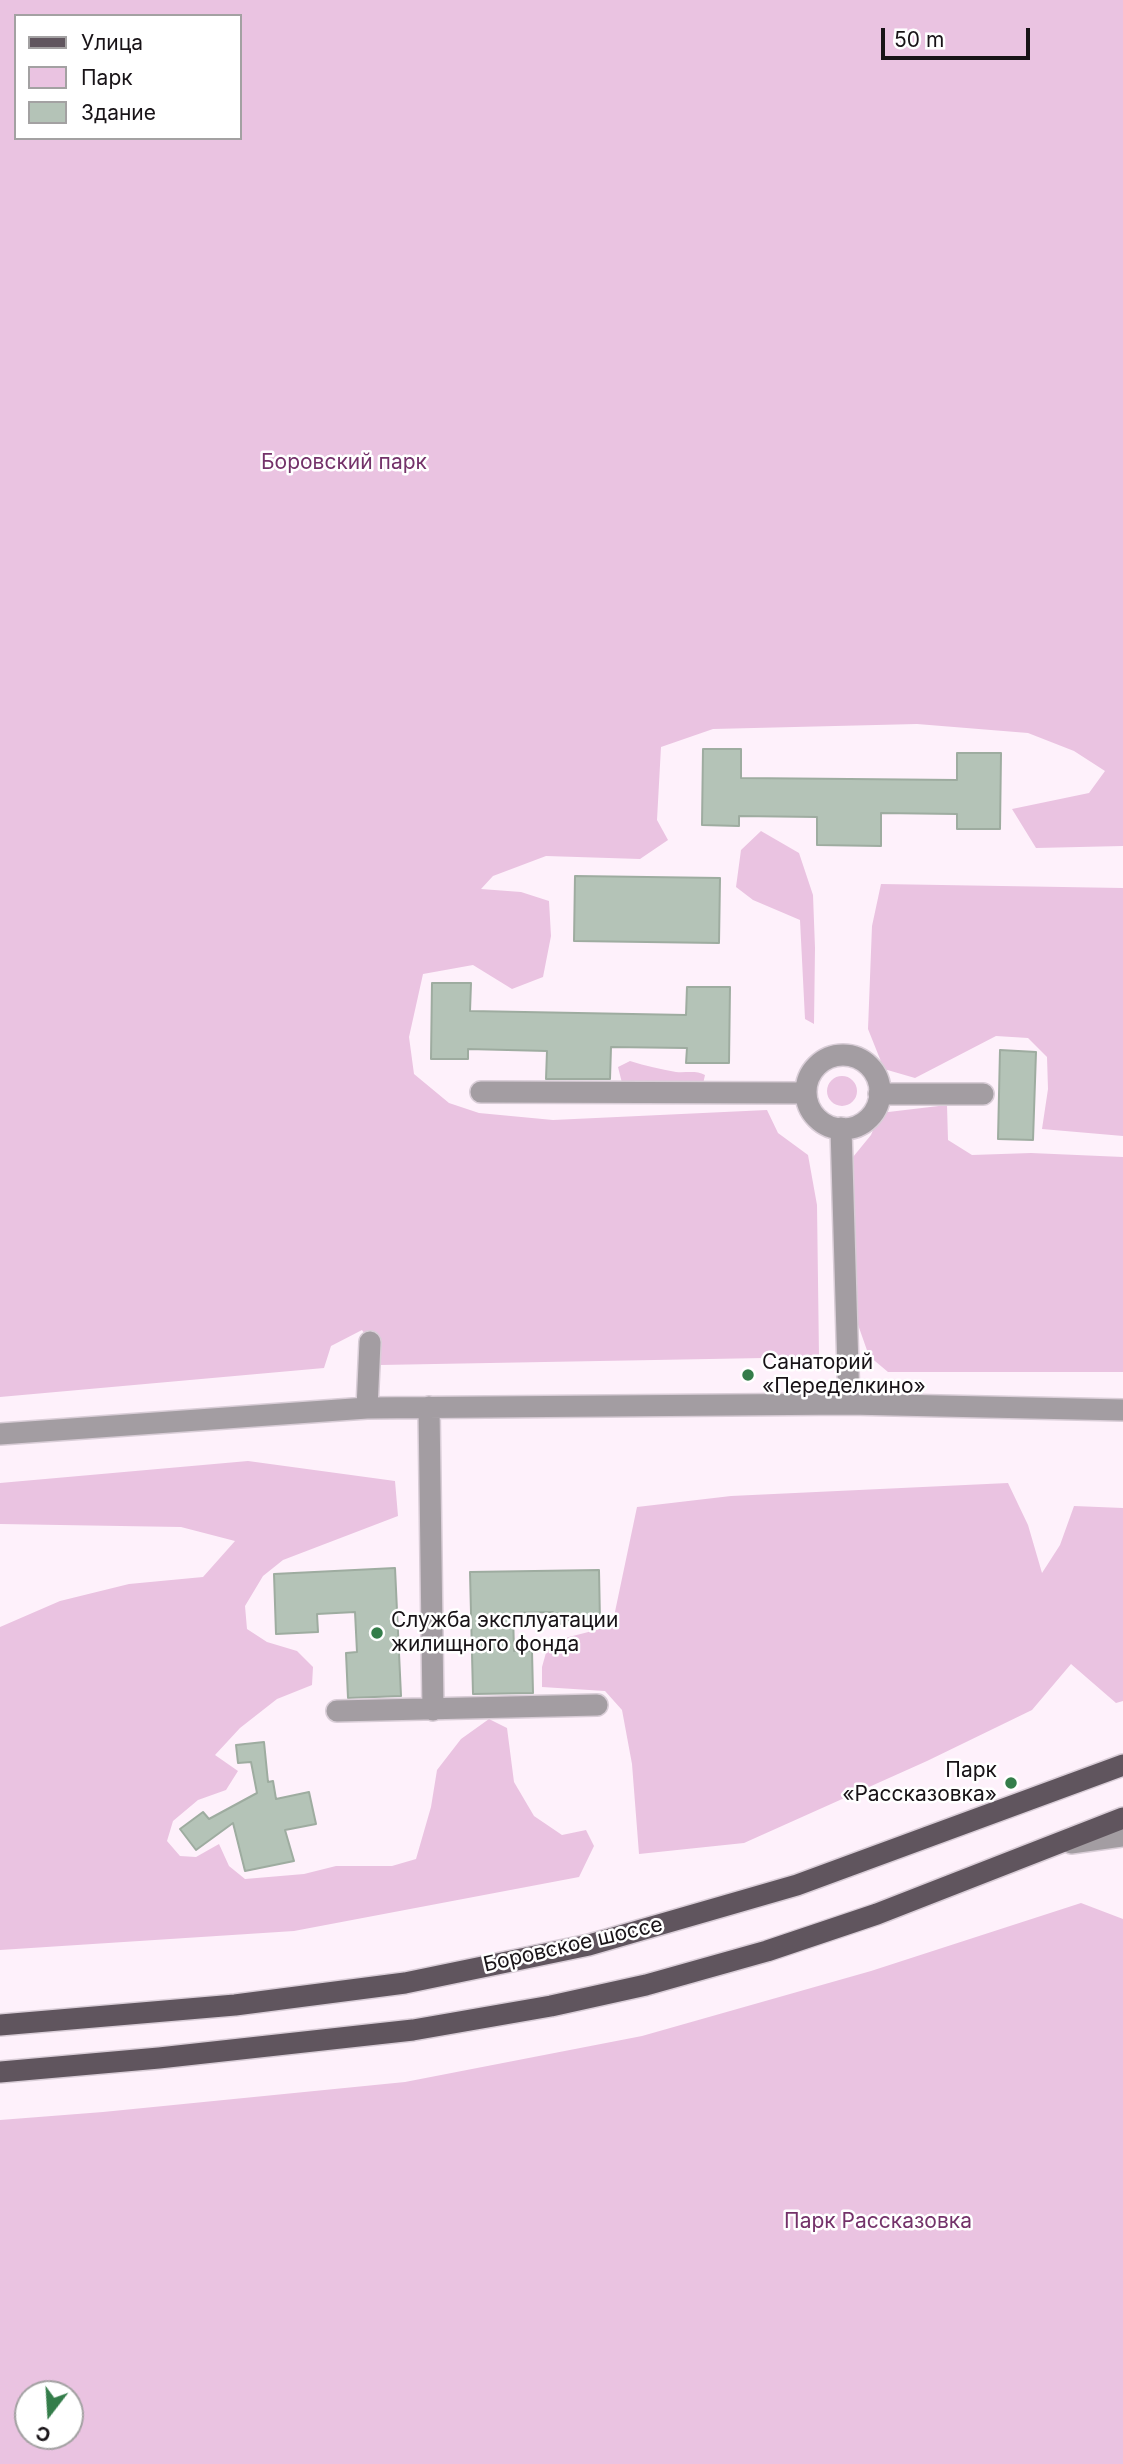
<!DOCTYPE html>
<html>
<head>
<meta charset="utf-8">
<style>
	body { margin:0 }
	#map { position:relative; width:1123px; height:2464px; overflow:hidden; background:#fef1fb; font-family:Inter,sans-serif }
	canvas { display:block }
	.legend { position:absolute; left:14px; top:14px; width:228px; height:126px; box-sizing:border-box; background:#fff; border:2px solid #a3a1a2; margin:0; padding:9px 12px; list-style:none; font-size:21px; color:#181317 }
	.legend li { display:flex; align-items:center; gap:14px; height:35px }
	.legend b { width:35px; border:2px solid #a3a1a2 }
	.north { position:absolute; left:14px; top:2380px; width:70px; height:70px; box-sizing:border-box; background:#fff; border:2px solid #a3a1a2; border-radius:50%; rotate:197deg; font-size:19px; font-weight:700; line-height:28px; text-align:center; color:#181317 }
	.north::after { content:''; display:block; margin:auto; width:24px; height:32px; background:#347d4a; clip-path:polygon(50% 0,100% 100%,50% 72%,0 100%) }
	.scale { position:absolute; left:881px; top:28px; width:149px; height:32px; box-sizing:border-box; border:4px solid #181317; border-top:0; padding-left:9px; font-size:21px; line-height:24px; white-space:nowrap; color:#181317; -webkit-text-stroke:5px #fff; paint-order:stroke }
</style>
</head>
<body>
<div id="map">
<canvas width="1123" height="2464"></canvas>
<ul class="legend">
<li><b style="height:9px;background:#60555e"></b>Улица</li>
<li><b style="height:19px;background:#eac3e1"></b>Парк</li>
<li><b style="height:19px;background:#b4c3b7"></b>Здание</li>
</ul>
<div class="north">С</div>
<div class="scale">50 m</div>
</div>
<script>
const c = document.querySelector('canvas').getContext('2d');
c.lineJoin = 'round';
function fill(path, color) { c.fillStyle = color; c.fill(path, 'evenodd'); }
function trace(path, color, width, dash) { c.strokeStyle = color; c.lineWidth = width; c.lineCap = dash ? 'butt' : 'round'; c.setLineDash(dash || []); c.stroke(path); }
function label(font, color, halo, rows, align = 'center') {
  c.font = font + ' Inter,sans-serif'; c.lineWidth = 5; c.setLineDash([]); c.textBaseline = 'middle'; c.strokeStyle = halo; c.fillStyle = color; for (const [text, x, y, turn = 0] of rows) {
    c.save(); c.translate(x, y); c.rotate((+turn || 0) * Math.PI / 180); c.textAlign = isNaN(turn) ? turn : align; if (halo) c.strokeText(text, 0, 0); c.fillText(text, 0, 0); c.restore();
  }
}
const green = new Path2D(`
	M0,0H1123V846L1036,848L1012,809L1089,793L1105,771L1074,751L1028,733L917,724L713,729L661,747L657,820L668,840L640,859L546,856L493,876L481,889L521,892L549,901L551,936L543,977L512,989L473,965L423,974L409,1037L414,1074L449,1103L479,1113L553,1120L767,1110L778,1133L808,1155L817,1205L819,1357L380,1365L377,1353L362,1330L331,1346L324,1368L0,1397ZM16,16H240V138H16Z
	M761,831L799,853L813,895L815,948L814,1024L805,1019L800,920L753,900L736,887L741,850Z
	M881,884L1123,888V1136L1042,1129L1048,1089L1047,1057L1028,1038L996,1036L915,1078L884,1069L868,1029L872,926Z
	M630,1061C646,1066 660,1069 676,1072C686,1073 696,1070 705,1075L703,1084L622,1083L618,1067Z
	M827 1091a15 15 0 1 1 30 0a15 15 0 1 1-30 0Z
	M947,1105L948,1140L972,1155L1031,1153L1123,1157V1372H888L869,1356L856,1319L853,1157L871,1135L880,1113Z
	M248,1461L395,1481L398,1516L283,1560L263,1576L245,1606L247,1629L267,1642L297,1651L313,1667L312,1685L277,1699L240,1728L215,1755L238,1771L226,1790L198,1800L173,1821L167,1841L180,1856L196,1857L219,1844L229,1866L245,1879L304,1874L336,1866H392L416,1859L431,1807L437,1770L461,1739L489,1719L507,1728L514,1782L534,1816L562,1835L586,1830L594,1846L579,1877L294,1931L0,1950V1627L60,1601L129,1584L203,1577L235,1541L181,1527L0,1524V1483Z
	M1008,1483L1028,1525L1042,1573L1060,1545L1074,1506L1123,1508V1701L1116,1703L1071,1664L1032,1710L927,1761L744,1843L639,1854L632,1764L622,1710L605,1691L542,1687V1667L549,1642L612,1626L637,1507L731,1496Z
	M1081,1903L1123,1919V2464H0V2120L103,2112L405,2082L642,2036L871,1971ZM28,2394H70V2436H28Z`);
const building = new Path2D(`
	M703,749H741V778L957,780V753H1001L1000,829H957V814L881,813V846L817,845V817L739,816V826L702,825Z
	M575,876L720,878L719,943L574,941Z
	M432,983H471L470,1011L686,1015L687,987H730L729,1063H686L687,1048L611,1047L610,1079H546L547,1051L468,1049V1059H431Z
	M1000,1050L1036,1052L1033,1140L998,1139Z
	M395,1568L401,1696L348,1698L346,1653L357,1652L355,1612L317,1614L318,1632L276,1634L274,1574Z
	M599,1570L600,1623L553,1624V1612L513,1613L514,1651H532L533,1693L473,1694L470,1572Z
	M264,1742L268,1782L273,1781L276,1799L309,1792L316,1824L285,1830L294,1861L245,1871L233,1823L196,1850L180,1829L203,1812L209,1819L257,1793L251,1762L238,1763L236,1745Z`);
const minor = new Path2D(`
	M806 1092a37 37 0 1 1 74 0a37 37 0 1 1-74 0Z
	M481,1092L806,1093
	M879,1094H983
	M841,1128L849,1404
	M429,1407L433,1710
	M367,1408L370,1342
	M0,1434L367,1408L849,1404L1123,1410
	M337,1711L597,1705
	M1071,1843L1123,1836`);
const major = new Path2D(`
	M0,2025L235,2005L405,1983L589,1945L797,1885L1123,1765
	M0,2072L159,2058L413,2030L551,2006L646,1985L767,1951L877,1914L1123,1818`);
const markers = [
	[748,1375,7,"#347d4a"],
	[377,1633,7,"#347d4a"],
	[1011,1783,7,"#347d4a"]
];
const parkNames = [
	["Боровский парк",344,463],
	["Парк Рассказовка",878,2222]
];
const poiNames = [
	["Санаторий",762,1363],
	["«Переделкино»",762,1387],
	["Служба эксплуатации",391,1621],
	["жилищного фонда",391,1645],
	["Парк",997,1771,"right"],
	["«Рассказовка»",997,1795,"right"]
];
const streetNames = [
	["Боровское шоссе",573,1945,-13]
];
fill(green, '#eac3e1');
fill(building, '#b4c3b7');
trace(building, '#9eaca0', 2);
trace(minor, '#d9cdd7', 24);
trace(major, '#d9cdd7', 24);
trace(minor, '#a39da2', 21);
trace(major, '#60555e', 21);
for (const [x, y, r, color] of markers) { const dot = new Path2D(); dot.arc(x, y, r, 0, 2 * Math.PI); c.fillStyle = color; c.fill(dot); trace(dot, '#fff', 2.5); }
label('21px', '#74326a', '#fff', parkNames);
label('21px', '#181317', '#fff', poiNames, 'left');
label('21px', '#181317', '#fff', streetNames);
</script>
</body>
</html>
